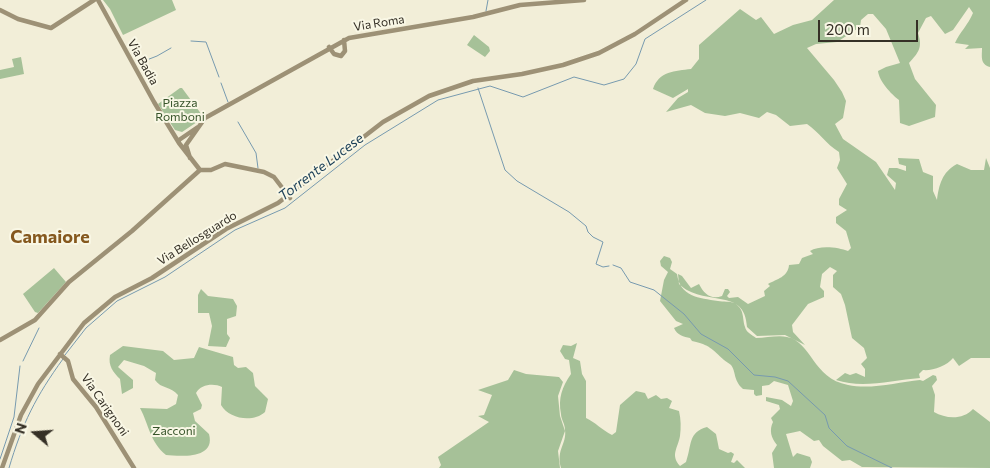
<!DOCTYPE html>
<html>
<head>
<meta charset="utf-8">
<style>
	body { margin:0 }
	#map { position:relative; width:990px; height:468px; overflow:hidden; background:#f2eed8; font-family:Commissioner,sans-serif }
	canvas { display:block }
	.north { position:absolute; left:10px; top:408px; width:50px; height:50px; -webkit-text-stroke:4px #f9f7e5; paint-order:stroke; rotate:288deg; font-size:14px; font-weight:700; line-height:20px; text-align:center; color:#353026 }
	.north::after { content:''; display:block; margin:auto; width:18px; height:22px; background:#353026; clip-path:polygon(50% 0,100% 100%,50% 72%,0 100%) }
	.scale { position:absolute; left:818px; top:20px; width:100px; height:22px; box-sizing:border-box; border:2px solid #353026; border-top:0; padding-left:6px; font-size:15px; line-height:18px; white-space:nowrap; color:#353026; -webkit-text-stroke:4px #f9f7e5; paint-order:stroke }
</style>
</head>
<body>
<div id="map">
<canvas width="990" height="468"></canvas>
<div class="north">N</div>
<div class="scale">200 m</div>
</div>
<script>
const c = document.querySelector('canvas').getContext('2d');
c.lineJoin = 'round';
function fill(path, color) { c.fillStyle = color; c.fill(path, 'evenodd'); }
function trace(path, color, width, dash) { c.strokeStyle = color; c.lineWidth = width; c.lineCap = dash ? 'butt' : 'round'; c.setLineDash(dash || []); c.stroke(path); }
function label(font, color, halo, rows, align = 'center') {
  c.font = font + ' Commissioner,sans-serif'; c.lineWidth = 4; c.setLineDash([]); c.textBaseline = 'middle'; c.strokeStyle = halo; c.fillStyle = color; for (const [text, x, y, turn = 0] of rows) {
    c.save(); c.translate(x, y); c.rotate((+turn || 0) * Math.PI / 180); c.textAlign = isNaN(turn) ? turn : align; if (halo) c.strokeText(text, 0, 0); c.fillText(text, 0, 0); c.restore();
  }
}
const green = new Path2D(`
	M103,0H172L176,10L123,35L110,9Z
	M834,0H990V67C980,64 982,57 982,48L965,49L969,45L955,43C960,32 968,25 973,13L969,7L953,30L945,34L931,16L926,18L918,33C923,48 918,53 909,63L915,79L936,105L935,117L909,126L900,123L899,100C891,94 879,81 878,71L886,67L900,63L886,29L873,14H868L861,20L860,27L837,42L816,44L807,48L834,80L842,92L846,101L843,118L835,124L843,139L876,162L895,190L896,183L887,175L889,168H897L906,171V166L899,164L898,158L919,159L923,172L933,176V191L937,200C939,185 942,172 957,164L971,170H984L986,158L990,168V358H971L959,366L953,358C947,366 932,371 923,370L919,374L920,378C892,380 863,389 836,380L845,373L850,375L856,373L865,377V369L861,364L867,358L864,348L852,338L845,305L841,294L833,287V275L837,271L830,267L822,274L820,287L824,291V297L808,304L792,325L793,332L805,345L785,335L757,336L747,327C745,286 704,308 679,284L678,274L682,276L691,288L699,284C704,294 711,300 722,296L725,289H728L730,292L727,296L729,298L738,297L748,304L765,296L764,291L770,286L768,284C777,279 788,277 789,265L799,264L802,258L813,254L810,251C819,245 838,247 848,251L851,248L846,231L836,223V217L847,210L839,205V199L847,184L837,168L840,160L839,152C826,144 819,132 807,124L790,126L776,115L767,112L759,118L740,113L725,116L705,113L691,105L666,112L678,98L688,92V89L673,98L653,89C659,71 675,71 691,69L699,59V45L740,9L756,20L761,17L774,34L793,25L812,20Z
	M474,35L489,47L490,51L485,57L467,45Z
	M21,57L24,74L0,79V70L14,67L12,59Z
	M180,88H182L202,115L196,120L197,122L182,132L175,130L158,104Z
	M664,256L670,258L672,262L670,269L677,274C680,297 699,298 718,301C723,302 730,301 734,303C745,309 742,318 745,327C746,332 752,335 756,338C766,338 778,335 787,337C812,342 812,378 848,385C871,390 898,382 920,380L923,381L933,375L936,376L937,380L932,386L935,395L934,412C946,419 963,420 973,409L990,422V468L862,467L850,460L842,461L823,446L819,440L814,441L800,431L786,434L793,457L797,453L810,457L812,462L810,468H774L772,453L777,445C771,438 769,430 773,422L771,418L780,409L779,405L766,401V397L782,400L791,406L793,401L788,385L774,381L769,385L762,386V395L756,396L754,394V390L743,389C733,380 736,371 731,365C729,363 726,362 724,360C712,349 710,345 692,341L690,338C684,337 677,335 674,328L683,324L676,321L660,301L664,280L668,272L661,266L660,261Z
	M54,268L66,282L38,313L35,312L23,294Z
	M201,289L208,296L233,299L237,306L236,316L227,319V334L230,338L226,347L208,346L212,326L209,313H198V295Z
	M577,343L573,358L580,361L582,374L586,381V418C595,422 602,430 612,435L616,432L620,405L636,391L645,393L648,399L656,395L661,399L667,398L672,401L669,408L679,411C681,419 681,428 680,436C678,448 670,455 680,466L686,462C692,445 688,432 707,427L716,434L719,449L728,453L731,452L734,454L731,462L734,463L737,460L745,468H561C556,449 567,444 565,430C565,424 561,419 561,414C558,398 562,387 571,374L569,360L565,359L560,351L563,345L571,346Z
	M123,346L163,351L174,360L194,358L199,347L233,357L234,365L238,368L246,367L253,373L255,386L268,399L265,412C253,423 229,419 221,405L222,387C214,383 201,384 196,393L202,405L201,409L193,413L195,421L209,434C216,460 179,456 166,455C150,442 149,425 140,408L167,409L176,404L178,395C171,386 161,389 155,380L156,373L144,366L124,360L118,367L133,380V388L122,394L120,379C113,372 108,366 110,355Z
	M514,370L526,374L559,377L563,382L558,396L560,416L565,431L558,451L560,468H439L441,465L438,457L489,422L478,416L484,415L492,395L478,390L508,380Z`);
const stream = new Path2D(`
	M486,11L488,0
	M191,41L206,42L219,77
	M139,63L157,56L171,48
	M221,83L228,102
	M478,88L505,170L517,181L569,212L586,226L588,232L593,237L603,242L596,264L603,267L609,266
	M238,122L256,153L258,168
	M613,265L621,268L630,282L654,290L684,314L701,334L728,349L754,375L775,377L788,381L825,415L829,428L847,446L892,468
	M65,355L86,328L117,301L165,277L235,230L285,208L365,145L438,100L490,86L523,97L574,77L604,85L624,79L636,64L645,39L706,0
	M23,361L39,328
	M0,459L14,417L20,366
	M9,468C22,424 36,396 63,359`);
const secondary = new Path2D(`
	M98,0L154,102L179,143L200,170
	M0,10L18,19L51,28L94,0
	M329,47L334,54L341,56L345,51L344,40
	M179,140L198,127
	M190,158L186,145L205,118L349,38L473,17L520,5L584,0
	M200,170H211L225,164L264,172L274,177L290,198
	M0,340L35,320L69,282L132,231L200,170
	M60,354L68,361L73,379L96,407L134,468
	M2,468L21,415L38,384L84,323L115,297L152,278L226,229L278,203L383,122L429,96L473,81L522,74L563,65L599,53L635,34L686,0`);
const streetNames = [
	["Via Roma",379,23,-9],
	["Via Badia",143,62,61],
	["Via Bellosguardo",197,238,-32],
	["Via Carignoni",105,405,55]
];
const parkNames = [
	["Piazza",180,103],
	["Romboni",180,117],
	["Zacconi",174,431]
];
const waterNames = [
	["Torrente Lucese",321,167,-37]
];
const districtNames = [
	["Camaiore",50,237]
];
fill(green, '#a6c198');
trace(stream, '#779aaf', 1);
trace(secondary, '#9d9176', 4.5);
label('12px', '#353026', '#f9f7e5', streetNames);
label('12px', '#365329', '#f9f7e5', parkNames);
label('italic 14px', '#1b3f57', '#f9f7e5', waterNames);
label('bold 18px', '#85581e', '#f9f7e5', districtNames);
</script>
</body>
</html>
